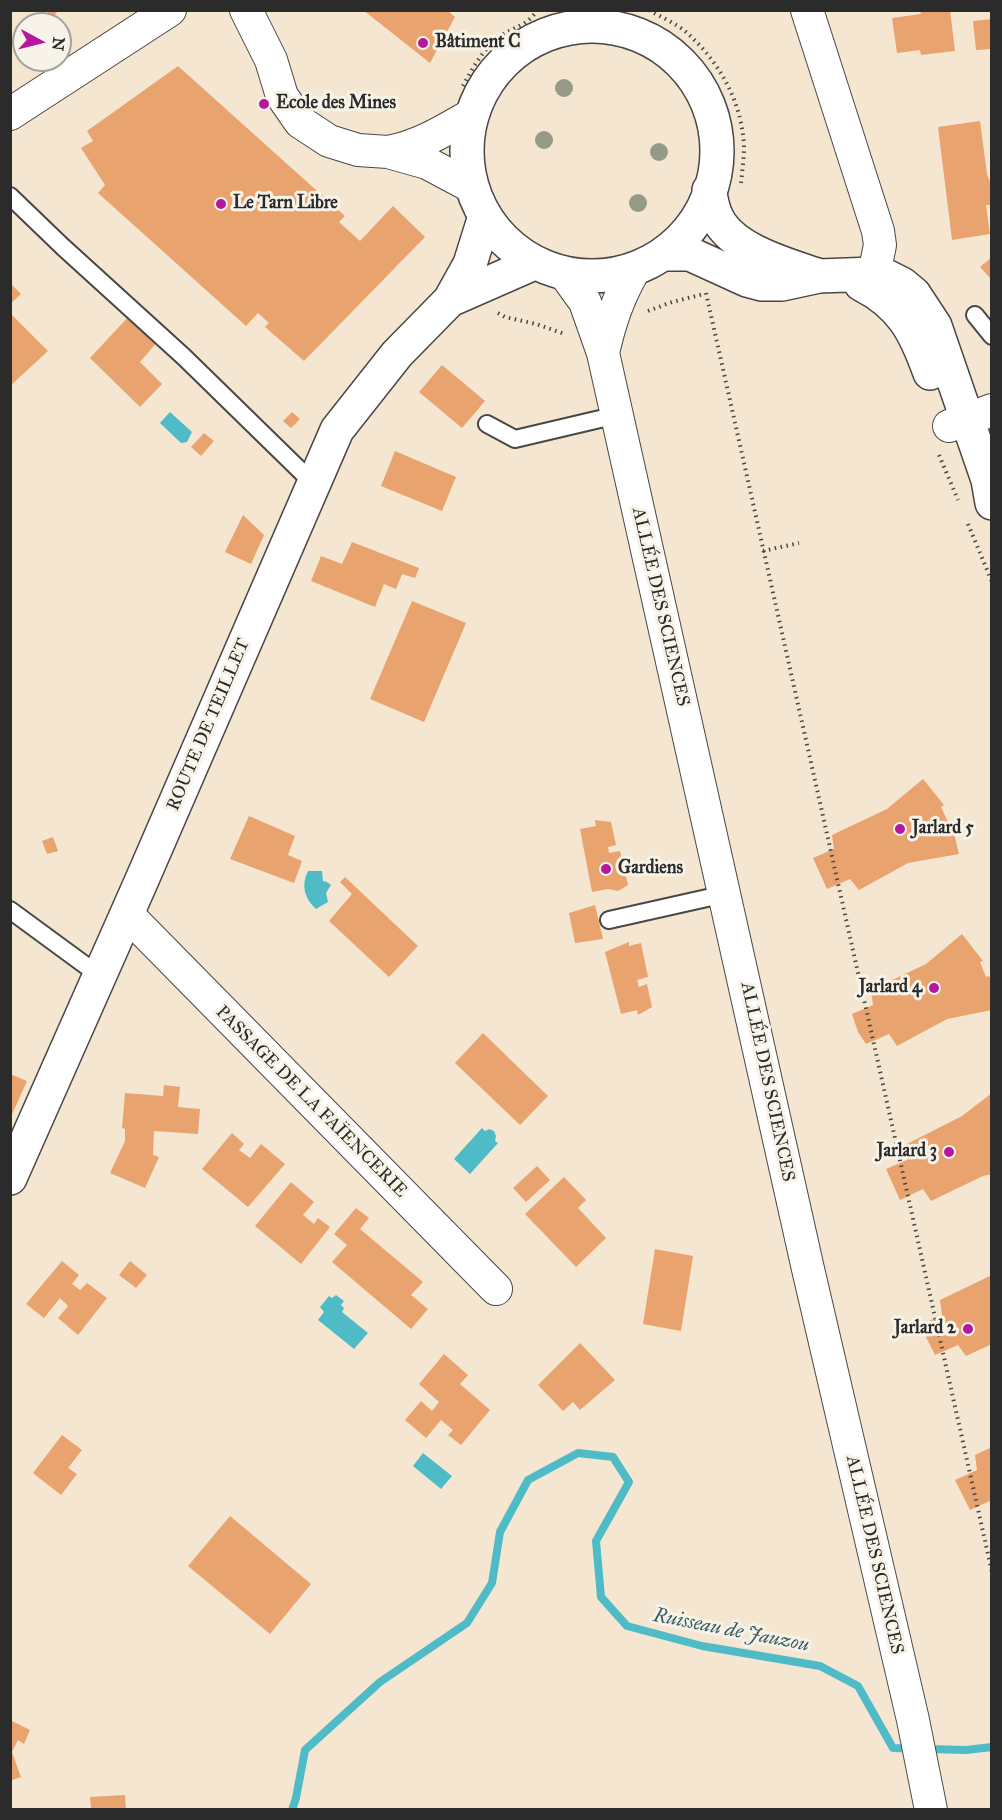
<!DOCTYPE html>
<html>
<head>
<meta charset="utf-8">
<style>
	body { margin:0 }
	#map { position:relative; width:1002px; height:1820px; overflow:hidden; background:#f5e6d2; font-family:"IM FELL Great Primer",serif }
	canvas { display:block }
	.frame { position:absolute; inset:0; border:12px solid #2b2b2b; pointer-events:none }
	.north { position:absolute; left:12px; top:12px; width:60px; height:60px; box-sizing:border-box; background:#f7f3e8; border:2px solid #a5a39c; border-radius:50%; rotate:97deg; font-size:16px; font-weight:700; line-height:24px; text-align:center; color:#2b2b2b }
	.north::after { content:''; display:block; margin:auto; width:21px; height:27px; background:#b5179e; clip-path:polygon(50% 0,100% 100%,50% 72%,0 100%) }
</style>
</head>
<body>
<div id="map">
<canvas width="1002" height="1820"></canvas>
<div class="frame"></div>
<div class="north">N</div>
</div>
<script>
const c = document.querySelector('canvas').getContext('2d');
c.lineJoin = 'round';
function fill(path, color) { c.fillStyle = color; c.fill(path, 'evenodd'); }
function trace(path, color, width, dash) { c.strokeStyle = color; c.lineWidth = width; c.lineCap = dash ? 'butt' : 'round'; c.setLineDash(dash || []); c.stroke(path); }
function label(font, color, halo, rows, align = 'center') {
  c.font = font + ' "IM FELL Great Primer",serif'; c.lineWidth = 6; c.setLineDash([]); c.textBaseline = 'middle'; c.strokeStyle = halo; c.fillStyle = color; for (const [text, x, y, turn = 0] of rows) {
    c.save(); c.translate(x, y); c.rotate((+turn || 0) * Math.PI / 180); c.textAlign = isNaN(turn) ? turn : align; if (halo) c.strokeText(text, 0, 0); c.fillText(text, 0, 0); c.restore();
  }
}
const water = new Path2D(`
	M170,412L192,432L187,442L181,443L160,423Z
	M308,871H322L323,881L327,882L331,885L326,893L328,902L316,909C304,898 301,885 308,871Z
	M482,1128L485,1131L489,1129L494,1131L496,1136L495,1141L498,1143L470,1174L454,1159Z
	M336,1295L344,1301L341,1305L344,1308L342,1312L368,1333L354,1349L318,1320L324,1312L320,1307L329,1296L332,1298Z
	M423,1453L452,1476L441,1489L413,1466Z`);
const stream = new Path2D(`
	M292,1810L296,1798L305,1750L380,1682L467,1623L492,1583L500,1532L528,1480L578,1453L613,1457L629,1482L596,1541L601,1597L627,1626L702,1646L820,1666L858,1686L893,1748L966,1750L992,1747`);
const building = new Path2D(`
	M45,10H59L53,17Z
	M363,10H447L455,17L430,63Z
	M920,10H950L955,51L921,55L920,50L897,53L892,18L921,14Z
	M992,19V49L976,50L973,21Z
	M178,66L345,216L339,222L360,241L393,206L425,237L304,361L265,327L269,323L258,313L246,326L98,193L105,185L81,148L93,141L87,131Z
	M980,121L987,174L992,187V205H986L990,234L952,240L938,127Z
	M992,257V280L980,267Z
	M10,283L21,294L10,304Z
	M10,313L48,351L10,386Z
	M130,315L158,341L140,362L162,384L140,407L90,358Z
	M442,365L485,401L462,428L419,392Z
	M292,412L300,419L291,428L283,421Z
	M204,433L214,441L201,456L191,447Z
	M395,451L456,477L442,511L381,486Z
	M243,515L264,535L251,564L225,552Z
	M352,542L419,568L415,578L402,574L396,589L384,584L375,607L311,581L321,556L342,564Z
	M412,601L466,623L424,722L370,699Z
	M923,779L944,805L941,807L948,822L951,821L959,854L908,863L859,890L850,879L827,889L813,858L834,849L832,835L887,809Z
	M249,816L295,836L288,855L302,861L294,883L230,859Z
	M595,820L611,822L616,845L608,847L609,853L620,851L628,885L618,891L608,889L592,892L580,829L596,826Z
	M53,837L58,851L47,854L42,841Z
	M345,877L418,946L389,977L329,921L352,894L340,882Z
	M595,905L603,939L575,943L569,913Z
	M962,934L983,961L980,962L986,977L989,976L992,985V1010L947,1019L897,1046L889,1034L866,1044L858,1032L852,1014L873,1005L871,990L926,964Z
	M629,942V946L641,943L648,977L637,980L639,987L647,984L652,1007L638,1015L637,1010L621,1014L605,952Z
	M483,1033L548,1096L520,1125L455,1063Z
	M10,1074L27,1081L10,1119Z
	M164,1085L180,1087L178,1107L200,1109L198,1134L154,1131L153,1155L159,1157L145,1188L110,1173L125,1141V1129L122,1128L125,1093L163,1096Z
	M992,1093V1174L983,1176L931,1201L923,1189L900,1200L886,1169L907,1160L905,1145L962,1116Z
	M232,1133L244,1144L239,1150L250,1158L261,1144L285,1164L248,1207L202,1169Z
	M537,1166L550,1180L526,1202L513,1188Z
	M564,1177L586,1200L578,1208L606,1238L576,1267L525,1214Z
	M291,1182L314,1202L303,1215L314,1224L318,1218L330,1227L301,1264L255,1226Z
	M356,1208L369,1218L360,1229L423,1282L411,1295L428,1309L411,1329L332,1262L347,1245L334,1234Z
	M655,1249L693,1256L681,1331L643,1324Z
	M62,1261L79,1275L72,1284L80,1290L87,1283L107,1298L78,1335L58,1318L68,1306L60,1298L44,1318L26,1304Z
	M130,1261L147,1275L136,1288L119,1275Z
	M992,1275V1344L966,1356L958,1345L935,1355L920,1325L942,1315L940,1300Z
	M580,1343L615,1380L580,1410L573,1402L563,1411L538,1385Z
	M444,1354L468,1375L460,1384L490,1410L461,1445L448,1435L453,1430L441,1420L426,1438L405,1420L421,1401L432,1411L439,1402L419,1384Z
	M62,1435L82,1450L68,1468L77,1474L61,1495L33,1473Z
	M992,1447V1500L970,1510L955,1480L977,1470L975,1455Z
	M230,1516L311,1584L270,1634L188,1566Z
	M10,1720L30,1730L24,1744L18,1740L12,1752L21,1777L10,1781Z
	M125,1795L126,1809H91L90,1797Z`);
const path = new Path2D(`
	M618,10L644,36
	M649,10C661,17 675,23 685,31C719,61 742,101 744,147C744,159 742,172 741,184
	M463,86C472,69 483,49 499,37C513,27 528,26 537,10
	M706,293L992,1572
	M648,311L672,302L704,294
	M498,313L505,317L536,324L565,334
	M939,455L958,500
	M968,524L992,582
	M763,551L799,543`);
const service = new Path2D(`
	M10,196L63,247L184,357L314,484
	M975,315L992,336
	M487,424L515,439L617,415
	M10,910L100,976
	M609,920L725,894`);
const minor = new Path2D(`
	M246,10L271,60L282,96L300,122L329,141L358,150L388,152L427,163L472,187
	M807,10L878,231L880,245L874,274
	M10,114L170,10
	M388,152C420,146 445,130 473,114
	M567,277L585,302L603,353C610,322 618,298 634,270
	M603,353L808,1269L913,1720L931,1810
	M949,426L992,410
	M127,914L496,1289`);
const tertiary = new Path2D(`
	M709,190C711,197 712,206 715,213C728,249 785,264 817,275
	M666,254H690L747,280L762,284H782L819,276L874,274L888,277L902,284L914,294L935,326L988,480L992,503
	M861,284C902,305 915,331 930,373`);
const secondary = new Path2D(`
	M467 151a125 125 0 1 1 250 0a125 125 0 1 1-250 0Z
	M450,300L532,264
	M10,1178L141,882L337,430L397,354L450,300L470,264L485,216`);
const trees = [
	[564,88],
	[544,140],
	[659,152],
	[638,203]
];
const markers = [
	[423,43,6,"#b5179e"],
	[264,104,6,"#b5179e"],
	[221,204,6,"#b5179e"],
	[900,829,6,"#b5179e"],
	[606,869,6,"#b5179e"],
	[934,988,6,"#b5179e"],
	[949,1152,6,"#b5179e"],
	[968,1329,6,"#b5179e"]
];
const poiNames = [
	["Bâtiment C",435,43],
	["Ecole des Mines",276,104],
	["Le Tarn Libre",233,204],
	["Jarlard 5",912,829],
	["Gardiens",618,869],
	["Jarlard 4",922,988,"right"],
	["Jarlard 3",937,1152,"right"],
	["Jarlard 2",956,1329,"right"]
];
const streetNames = [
	["ALLÉE DES SCIENCES",660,607,77],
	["ROUTE DE TEILLET",209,725,-67],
	["ALLÉE DES SCIENCES",767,1082,78],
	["PASSAGE DE LA FAÏENCERIE",311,1102,45],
	["ALLÉE DES SCIENCES",874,1555,77]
];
const waterNames = [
	["Ruisseau de Jauzou",731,1631,11]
];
fill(water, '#4ebbc7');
trace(stream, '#4ebbc7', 8);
fill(building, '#e9a36e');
trace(service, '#494744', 20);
trace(minor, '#494744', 34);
trace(tertiary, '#494744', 36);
trace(secondary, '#494744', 36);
trace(path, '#494744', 4, [1.5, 4.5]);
trace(service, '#fff', 16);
trace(minor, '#fff', 32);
trace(tertiary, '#fff', 33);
trace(secondary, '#fff', 33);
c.fillStyle = '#959a86';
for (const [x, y] of trees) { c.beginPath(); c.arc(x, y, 9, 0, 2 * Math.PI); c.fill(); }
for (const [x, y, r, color] of markers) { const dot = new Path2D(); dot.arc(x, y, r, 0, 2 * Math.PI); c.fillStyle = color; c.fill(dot); trace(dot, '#f7f3e8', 2); }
label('bold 18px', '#2b2b2b', '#f7f3e8', poiNames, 'left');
label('18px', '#2b2b2b', '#f7f3e8', streetNames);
label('italic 20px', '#375d62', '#f7f3e8', waterNames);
</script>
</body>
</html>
